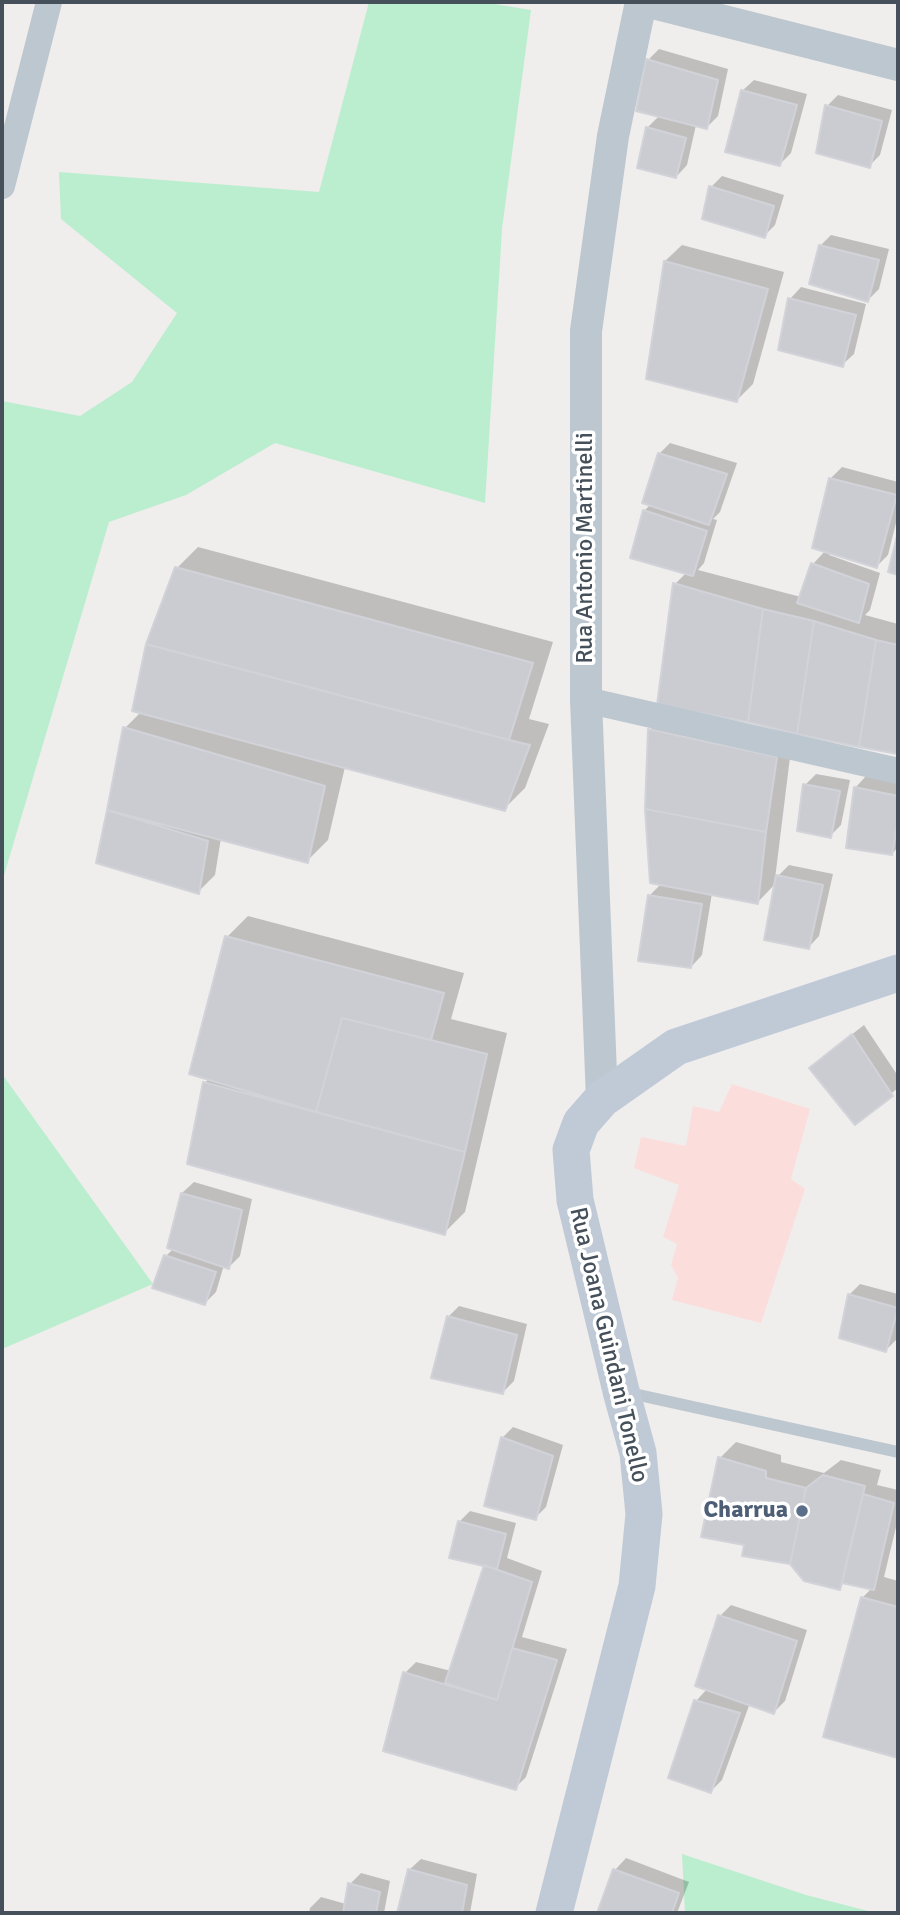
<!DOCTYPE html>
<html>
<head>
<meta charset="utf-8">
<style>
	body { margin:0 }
	#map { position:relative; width:900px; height:1915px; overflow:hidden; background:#f0eded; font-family:Signika,sans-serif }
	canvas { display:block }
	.frame { position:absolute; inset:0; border:4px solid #45505a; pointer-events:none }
</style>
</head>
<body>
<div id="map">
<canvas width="900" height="1915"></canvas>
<div class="frame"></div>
</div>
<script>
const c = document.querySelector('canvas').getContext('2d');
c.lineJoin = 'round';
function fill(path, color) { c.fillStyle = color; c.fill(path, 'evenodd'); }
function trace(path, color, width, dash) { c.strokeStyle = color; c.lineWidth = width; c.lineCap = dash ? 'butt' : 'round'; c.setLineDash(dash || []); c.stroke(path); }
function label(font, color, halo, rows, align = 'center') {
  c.font = font + ' Signika,sans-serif'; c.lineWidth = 7; c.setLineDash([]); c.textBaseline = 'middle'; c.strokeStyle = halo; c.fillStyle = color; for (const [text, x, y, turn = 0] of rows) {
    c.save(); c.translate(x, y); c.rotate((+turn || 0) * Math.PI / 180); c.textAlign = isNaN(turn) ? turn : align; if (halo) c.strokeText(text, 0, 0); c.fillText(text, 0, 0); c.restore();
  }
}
const medical = new Path2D(`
	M732,1084L810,1109L791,1179L805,1189L761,1323L672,1300L678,1278L671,1265L677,1244L663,1237L679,1185L634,1168L641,1137L686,1146L693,1106L719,1112Z`);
const green = new Path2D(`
	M369,2H482L531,10L502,229L485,503L275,443L186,495L109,522L2,882V401L80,416L132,382L177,313L61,219L59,172L319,192Z
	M2,1074L153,1284L2,1349Z
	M682,1854L806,1895L876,1913H685Z`);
const shadow = new Path2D(`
	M659,49L728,69L718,116L707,127L696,125L687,165L676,177L647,128L659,116L648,60Z
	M754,80L807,94L791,153L780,164L742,91Z
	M838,95L892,110L880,155L869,166L827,106Z
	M722,176L784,195L775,225L764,236L711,187Z
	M831,235L889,249L879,289L868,300L820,246Z
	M682,245L784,272L753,384L737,400L665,261Z
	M801,287L866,304L854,354L842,365L790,299Z
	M670,443L737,463L720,512L713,519L717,520L704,563L698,570L801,597L813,564L826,550L831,478L842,467L898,482V515L888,555L877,566L830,552L829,555L880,573L870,610L865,615L898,624V752L659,703L675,584L686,573L644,511L651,504L659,454Z
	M198,547L553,642L529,719L549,724L525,788L504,809L345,767L328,840L307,861L221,838L215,875L198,892L98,862L125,728L141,712L177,568Z
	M666,713L792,741L775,879L789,865L833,874L819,936L808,948L776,883L757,903L712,893L702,955L691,967L650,895L662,883L650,730Z
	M816,774L850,780L841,825L830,836L805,785Z
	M866,776L898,783V847L892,854L855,788Z
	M248,916L464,973L451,1019L507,1033L465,1212L444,1233L205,1083L209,1078L227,937Z
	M864,1025L898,1076V1088L855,1123L823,1057Z
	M194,1182L252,1199L240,1256L229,1267L224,1265L216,1292L205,1303L166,1256L173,1249L182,1193Z
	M860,1284L898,1294V1334L897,1339L886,1350L849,1295Z
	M459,1306L527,1324L514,1381L503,1392L448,1317Z
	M513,1427L563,1445L546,1507L535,1518L502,1438Z
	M736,1442L781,1455V1462L824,1473L841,1460L881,1470L877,1485L898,1490V1519L884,1577L898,1581V1756L825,1736L862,1598L872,1588L845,1582L839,1588L791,1562L746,1544L720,1458Z
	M470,1511L516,1523L507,1558L542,1571L522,1637L567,1649L526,1777L515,1788L405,1673L416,1662L451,1671L486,1565L459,1522Z
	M731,1605L807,1630L785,1701L774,1712L750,1703L722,1780L711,1791L696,1701L708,1688L720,1616Z
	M626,1858L689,1882L677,1913H599L615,1870Z
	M421,1859L477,1874L470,1913H398L409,1870Z
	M361,1873L390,1881L384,1913H309L310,1908L321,1897L346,1904L350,1884Z`);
const building = new Path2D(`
	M646,59L718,80L707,129L636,111Z
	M741,90L797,105L780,166L725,152Z
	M825,105L882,121L870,168L816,153Z
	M646,127L686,138L676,178L637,168Z
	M709,186L774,206L765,238L702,219Z
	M819,245L879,260L868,302L809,284Z
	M664,261L768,289L737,402L646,379Z
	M788,298L856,315L843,367L778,350Z
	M658,453L727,474L709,525L642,503Z
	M829,478L897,495L877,568L812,548Z
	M643,510L707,531L693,576L630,558Z
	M898,532V575L888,572Z
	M811,563L869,584L859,623L797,603Z
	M175,567L533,663L509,740L146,644Z
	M673,583L763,609L748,722L657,705Z
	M763,609L814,621L797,734L748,722Z
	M814,621L876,640L859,747L797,734Z
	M876,640L898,645V754L859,747Z
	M146,644L509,740L530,745L505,811L132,711Z
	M123,727L325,786L308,863L107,810Z
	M648,729L777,757L766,832L645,809Z
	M803,784L840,791L831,838L797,831Z
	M854,787L898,796V821L892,855L846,848Z
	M645,809L766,832L758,904L650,883Z
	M107,810L208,841L199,894L96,863Z
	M776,875L823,885L809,949L764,940Z
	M648,895L702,904L691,968L638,961Z
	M225,936L444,993L431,1040L342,1018L316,1112L189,1074Z
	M342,1018L487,1054L465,1152L316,1112Z
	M852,1034L893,1096L855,1125L809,1068Z
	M203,1082L465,1152L445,1235L187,1164Z
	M181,1193L242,1210L229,1269L167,1248Z
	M164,1255L216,1272L205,1305L152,1288Z
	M848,1294L898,1308L886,1352L839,1338Z
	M447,1316L517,1335L503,1394L431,1378Z
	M501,1437L553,1456L536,1520L484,1506Z
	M718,1457L766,1471V1478L806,1488L790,1564L742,1556L744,1545L701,1537Z
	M823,1475L865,1486L840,1590L804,1581L790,1564L806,1488Z
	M863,1494L894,1503L874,1590L842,1583Z
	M458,1521L506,1534L497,1569L449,1558Z
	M484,1565L532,1582L497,1700L445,1683Z
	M861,1597L898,1607V1758L823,1737Z
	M718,1615L797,1641L774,1714L695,1686Z
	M512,1648L557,1660L516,1790L383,1751L403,1672L497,1700Z
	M694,1700L740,1713L711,1793L668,1778Z
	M408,1869L467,1885L462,1913H397Z
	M613,1869L679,1893L672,1913H597Z
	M348,1883L380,1892L376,1913H343Z`);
const service = new Path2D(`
	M625,1392L898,1452`);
const minor = new Path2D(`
	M2,186L49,2
	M586,700L898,771`);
const tertiary = new Path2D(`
	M649,2L898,65
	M602,1099L586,700V331L613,136L641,2`);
const secondary = new Path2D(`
	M554,1913L637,1586L644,1514L638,1453L621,1391L575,1200L571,1150L581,1123L602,1099L676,1047L898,973`);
const markers = [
	[802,1511,7,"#5c6f8a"]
];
const streetNames = [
	["Rua Antonio Martinelli",586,548,-90],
	["Rua Joana Guindani Tonello",608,1345,77]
];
const serviceNames = [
	["Charrua",788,1511]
];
fill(medical, '#fbdedc');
fill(green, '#baeece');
fill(shadow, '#0003');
fill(building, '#caccd2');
trace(building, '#d1d3d9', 2);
trace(service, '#bdc7cf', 12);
trace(minor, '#bdc7cf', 26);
trace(tertiary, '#bdc7cf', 32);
trace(secondary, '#bfcad6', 37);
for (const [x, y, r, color] of markers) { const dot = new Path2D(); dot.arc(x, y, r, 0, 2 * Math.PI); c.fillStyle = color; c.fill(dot); trace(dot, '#fff', 2.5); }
label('24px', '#45505a', '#fff', streetNames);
label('bold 24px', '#4e5e75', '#fff', serviceNames, 'right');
</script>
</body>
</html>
